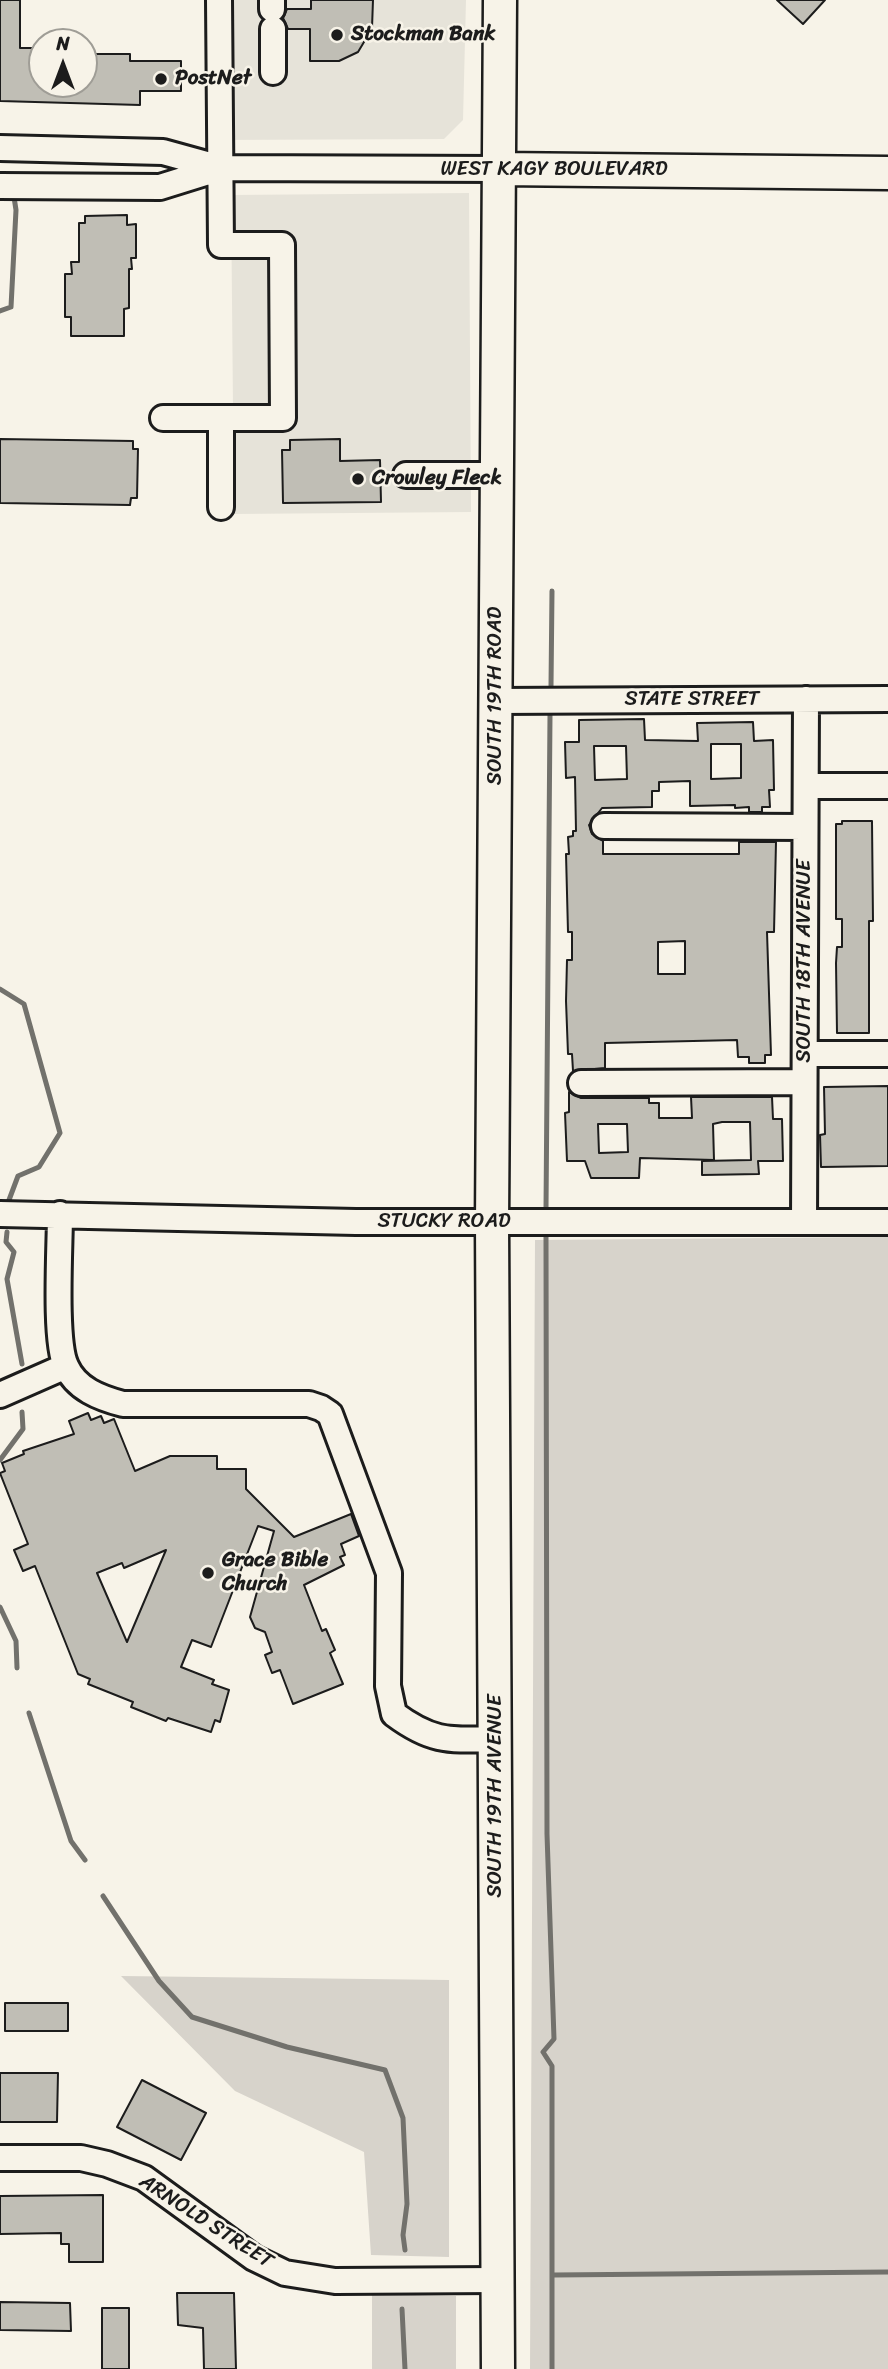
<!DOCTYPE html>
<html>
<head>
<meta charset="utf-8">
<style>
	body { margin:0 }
	#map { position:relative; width:888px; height:2369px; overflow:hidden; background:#f7f3e8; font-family:Sriracha,sans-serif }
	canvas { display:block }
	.north { position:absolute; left:28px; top:28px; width:70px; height:70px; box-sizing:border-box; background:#f7f3e8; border:2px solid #9f9d96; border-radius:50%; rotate:0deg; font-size:19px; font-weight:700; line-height:28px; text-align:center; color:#1c1c1c }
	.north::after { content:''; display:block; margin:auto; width:24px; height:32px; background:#1c1c1c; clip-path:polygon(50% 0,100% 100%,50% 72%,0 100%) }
</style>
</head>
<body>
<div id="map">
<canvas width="888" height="2369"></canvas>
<div class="north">N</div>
</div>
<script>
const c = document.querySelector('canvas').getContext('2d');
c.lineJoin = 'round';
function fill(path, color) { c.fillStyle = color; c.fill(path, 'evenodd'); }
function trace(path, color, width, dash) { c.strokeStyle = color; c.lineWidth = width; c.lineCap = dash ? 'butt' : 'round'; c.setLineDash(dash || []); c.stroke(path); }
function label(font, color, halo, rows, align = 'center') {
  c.font = font + ' Sriracha,sans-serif'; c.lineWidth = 5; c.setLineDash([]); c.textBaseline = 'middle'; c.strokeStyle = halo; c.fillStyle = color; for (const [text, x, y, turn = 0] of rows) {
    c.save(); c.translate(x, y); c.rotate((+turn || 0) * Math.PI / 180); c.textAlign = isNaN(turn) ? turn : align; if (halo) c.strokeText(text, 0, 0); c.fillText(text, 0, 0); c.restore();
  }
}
const built = new Path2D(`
	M214,0H466L463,120L444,139L213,140Z
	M469,193L471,512L234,514L231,195Z`);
const green = new Path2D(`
	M888,1237V2369H530L535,1240Z
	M121,1976L449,1980V2257L371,2255L364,2152L235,2091Z
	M372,2294L456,2296V2369H372Z`);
const stream = new Path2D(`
	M0,311L11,307L16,210L14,197L10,196
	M551,686L552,591
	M0,989L24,1004L60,1133L39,1167L18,1176L9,1200
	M546,1208L550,715
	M7,1232L6,1242L14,1252L7,1279L22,1364
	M546,1237L547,1834L554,2039L543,2052L552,2066V2369
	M0,1460L23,1429L22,1412
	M0,1607L16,1641L17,1668
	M29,1713L71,1841L85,1860
	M103,1896L159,1981L192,2017L287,2047L385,2070L403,2118L407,2204L403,2235L405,2250
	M554,2275L888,2272
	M402,2309L405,2369`);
const building = new Path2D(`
	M0,0H20V48H42V84H84V54H130V61H181V91H140V105L0,101Z
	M311,0H373L372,28H365L364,42L358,52L339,61H310V29H288L283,18L287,9H311Z
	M777,0H825L803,24Z
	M127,215V225L136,224V258H131L132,269H129V308L124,309V336H71V317H65V274H72L71,262H79V223H85V216Z
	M0,439L133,441V449H138L137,498H131L130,505L0,503Z
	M340,439V461L380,460L381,502L283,503L282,450H290V440Z
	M644,719L645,740L698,741L697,723L753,722L754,741L773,740L774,790H769L770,807H762V812H749V807L735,808V805L690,806V781L659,782V791H652V807L602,808L589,825L592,834L603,841V854H739V842H776L774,932H767L771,1055H765V1063H749V1057H738L737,1040L605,1043V1068L573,1071L572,1054H568L566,1001L567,960H572V932H568L566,854H569L568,837L573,836V831H576L575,777L566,778L565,742H579V720ZM711,744H741V778L711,779ZM594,746H626L627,779L595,780ZM685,941V974H658V942Z
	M842,821H872L873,921H869V1033H837L836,963L837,947H842V919H836V824H842Z
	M888,1086V1166L821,1167L820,1135L825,1134L824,1087Z
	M569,1092L581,1098H649V1103H659V1118H692L691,1097H772L773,1119H782L783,1161H758L759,1174L702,1175V1161L751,1160L750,1122H722L713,1124L714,1160L640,1158L639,1178H591L585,1161H567L565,1113L569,1112ZM598,1124H627L628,1152L599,1153Z
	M88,1413L91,1420L101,1416L104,1423L114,1419L135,1471L170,1456H217V1469H246V1489L294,1537L351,1514L359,1536L341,1544L345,1555L340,1557L344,1565L304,1585L322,1631L326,1629L335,1650L330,1653L343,1684L293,1704L280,1670L272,1673L265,1655L272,1652L265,1632L255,1628L250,1617L274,1531L258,1526L211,1647L192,1640L181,1667L214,1680L212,1684L229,1690L220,1722L215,1720L211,1732L168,1718L166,1721L131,1707L133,1702L88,1684L90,1679L78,1674L35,1566L23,1571L14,1550L28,1544L0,1473L5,1471L2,1463L24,1454L23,1451L74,1434L69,1421ZM166,1550L127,1642L97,1573L122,1563L124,1568Z
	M5,2003H68V2031H5Z
	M0,2073H58L57,2122H0Z
	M142,2080L206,2113L181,2160L117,2127Z
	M103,2195V2262H69V2244H61V2233L0,2234V2196Z
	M177,2293H234L236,2369H204L203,2328L178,2325Z
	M0,2302L70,2303L71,2331L0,2330Z
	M102,2308H129V2369H102Z`);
const minor = new Path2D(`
	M272,0V9
	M273,29V72
	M0,148L163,152L221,168L499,169
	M0,186L160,187L221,168
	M163,418H283L282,245H221L219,0
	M221,418V507
	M406,475H498
	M496,701L888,699
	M806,786H888
	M604,826L805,827
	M805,1054H888
	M581,1083L804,1082
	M0,1214L356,1222H888
	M60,1214C60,1246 54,1341 66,1366C76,1389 100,1398 123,1404H309L321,1408L330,1414L389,1573L388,1686L394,1714C433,1743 450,1740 497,1739
	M804,1222L806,699
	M0,1395L66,1366
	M0,2158H81L107,2164L144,2178L254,2258L285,2273L335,2281L497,2280`);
const major = new Path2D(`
	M499,169L888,173
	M498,2369L492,1223L500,0`);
const markers = [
	[337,35,7,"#1c1c1c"],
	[161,79,7,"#1c1c1c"],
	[358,479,7,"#1c1c1c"],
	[208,1573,7,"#1c1c1c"]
];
const poiNames = [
	["Stockman Bank",351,35],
	["PostNet",175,79],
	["Crowley Fleck",372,479],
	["Grace Bible",222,1561],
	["Church",222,1585]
];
const streetNames = [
	["WEST KAGY BOULEVARD",554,170],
	["SOUTH 19TH ROAD",496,696,-90],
	["STATE STREET",692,700],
	["SOUTH 18TH AVENUE",805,961,-90],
	["STUCKY ROAD",444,1222],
	["SOUTH 19TH AVENUE",496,1796,-90],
	["ARNOLD STREET",206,2222,33]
];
fill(built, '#e6e3d9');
fill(green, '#d7d3cb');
trace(stream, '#72716c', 5);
fill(building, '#c0beb5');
trace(building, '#1c1c1c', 2);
trace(minor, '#1c1c1c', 30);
trace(major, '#1c1c1c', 37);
trace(minor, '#f7f3e8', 24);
trace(major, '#f7f3e8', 32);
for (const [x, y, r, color] of markers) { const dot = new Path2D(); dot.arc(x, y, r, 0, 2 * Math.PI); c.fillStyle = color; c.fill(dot); trace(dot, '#f7f3e8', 2.5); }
label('bold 21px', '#1c1c1c', '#f7f3e8', poiNames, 'left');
label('21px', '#1c1c1c', '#f7f3e8', streetNames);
</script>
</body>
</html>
